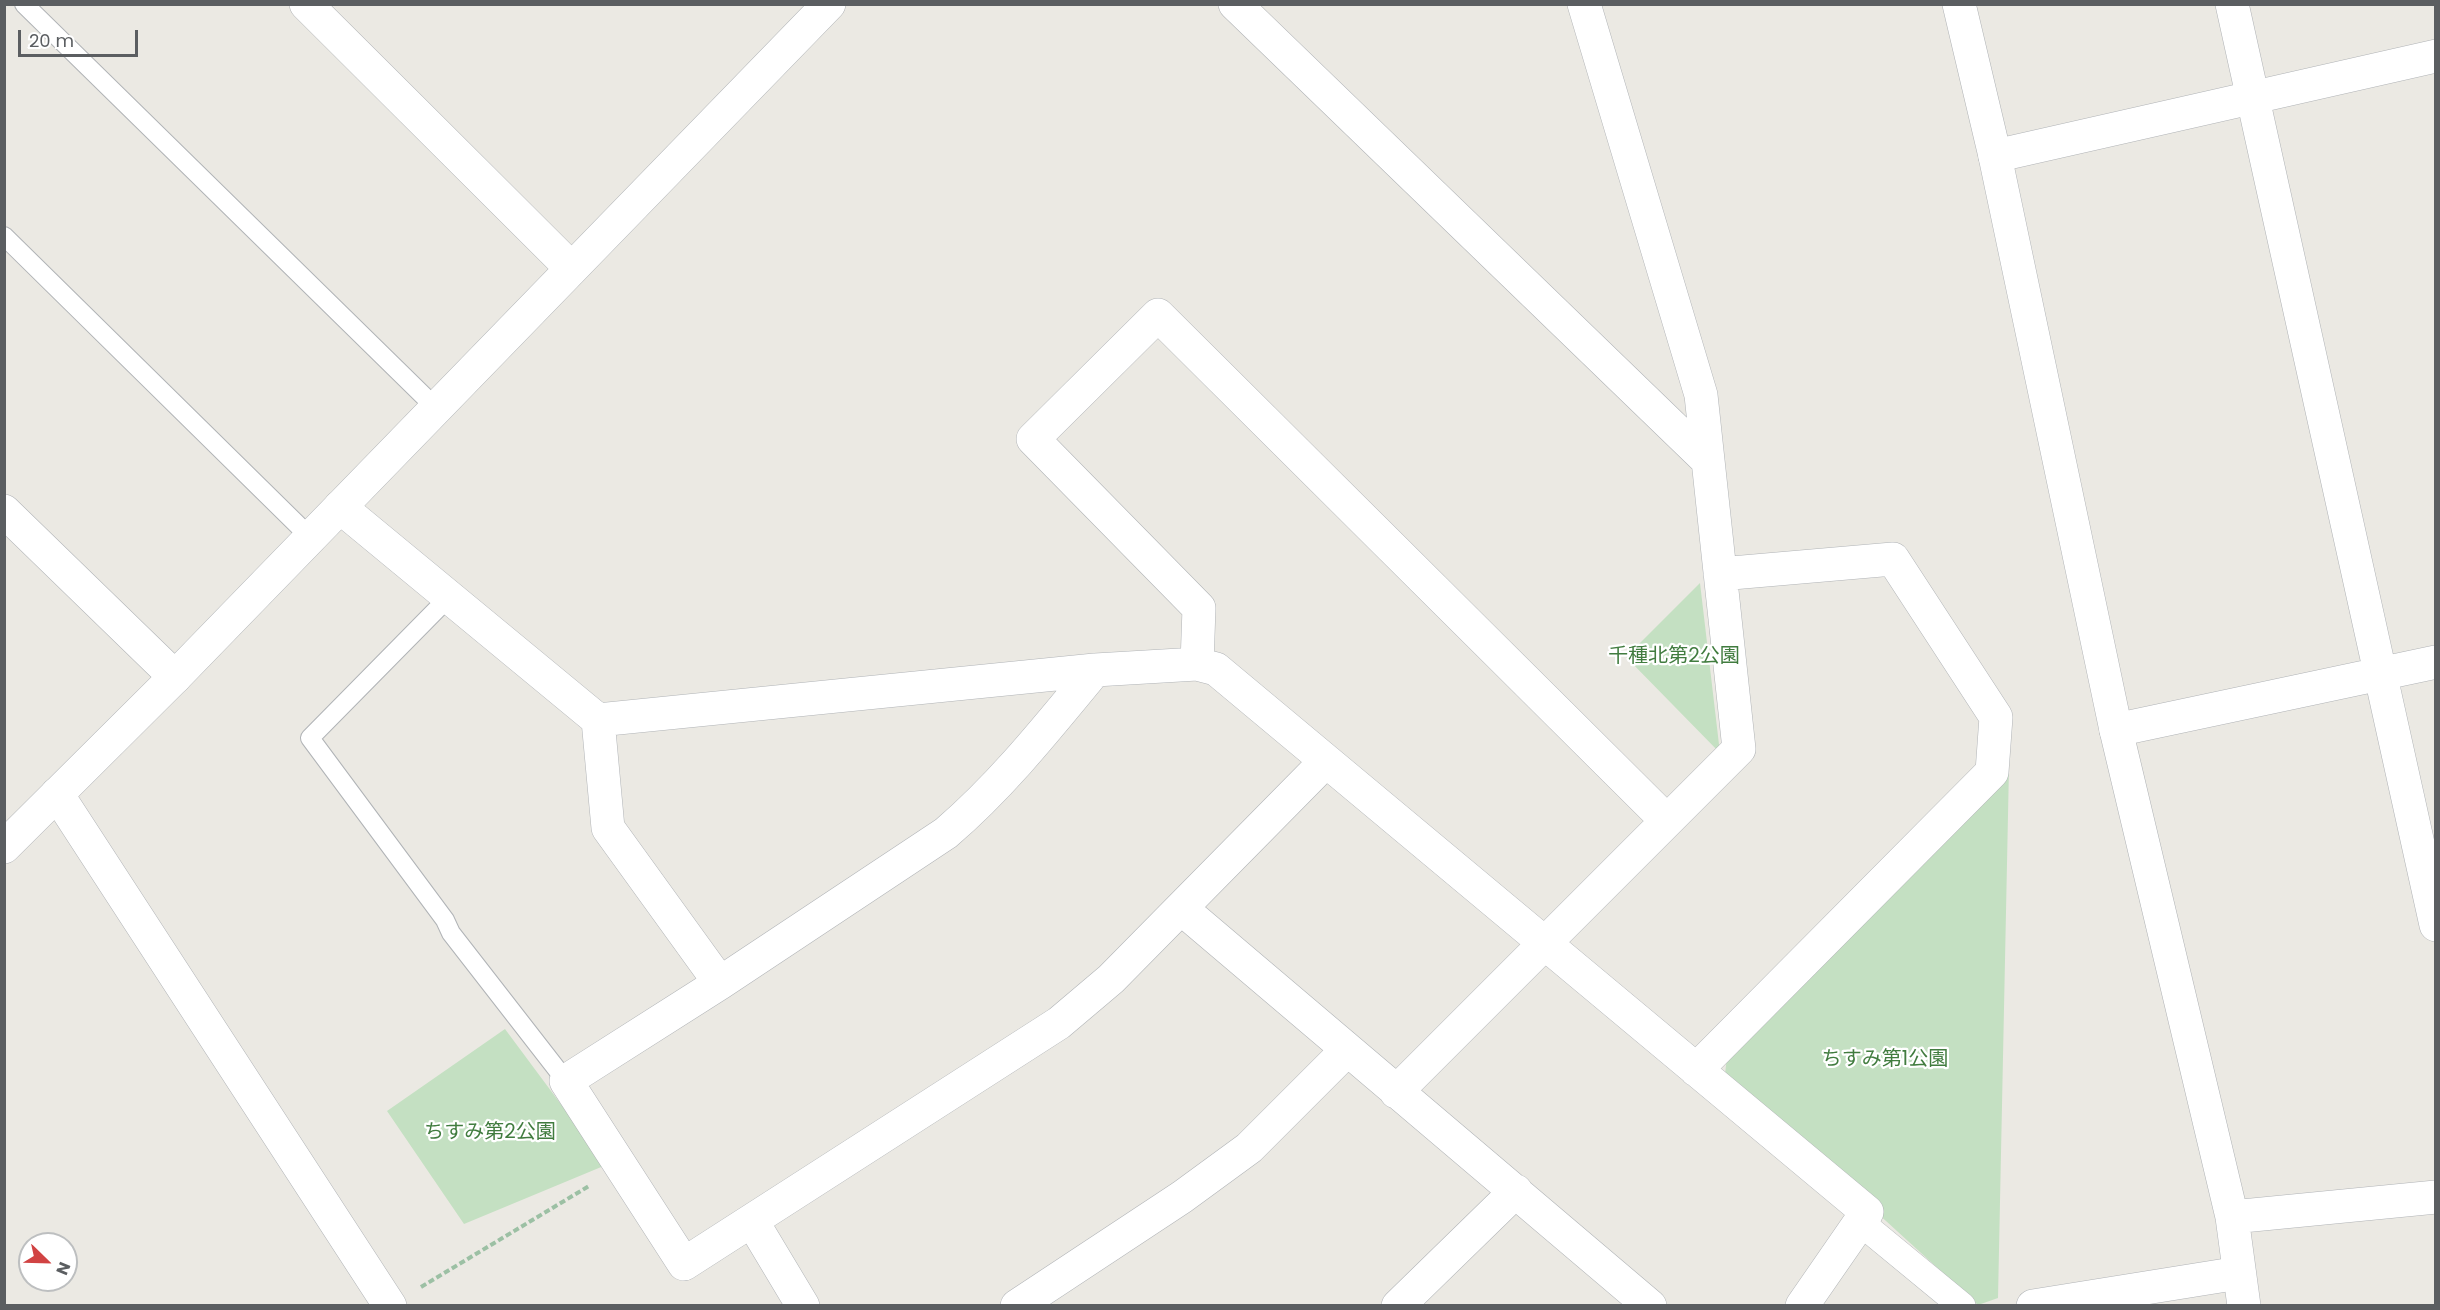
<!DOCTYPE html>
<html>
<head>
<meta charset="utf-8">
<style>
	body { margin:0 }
	#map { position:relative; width:2440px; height:1310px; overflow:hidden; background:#ebe9e3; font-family:Poppins,sans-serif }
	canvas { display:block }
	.frame { position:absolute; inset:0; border:6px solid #5b5e61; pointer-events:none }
	.north { position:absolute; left:18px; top:1232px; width:60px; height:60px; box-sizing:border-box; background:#fff; border:2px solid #bdbfc0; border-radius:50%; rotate:113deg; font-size:16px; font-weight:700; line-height:24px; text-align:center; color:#5b5e61 }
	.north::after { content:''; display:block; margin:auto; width:21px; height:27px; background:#d14343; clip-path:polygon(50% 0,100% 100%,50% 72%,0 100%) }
	.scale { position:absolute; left:18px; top:30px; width:120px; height:27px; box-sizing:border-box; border:3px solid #5b5e61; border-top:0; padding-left:8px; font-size:18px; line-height:21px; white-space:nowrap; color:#5b5e61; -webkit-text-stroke:4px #fff; paint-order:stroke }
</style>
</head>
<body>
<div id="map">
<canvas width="2440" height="1310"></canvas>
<div class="frame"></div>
<div class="north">N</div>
<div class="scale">20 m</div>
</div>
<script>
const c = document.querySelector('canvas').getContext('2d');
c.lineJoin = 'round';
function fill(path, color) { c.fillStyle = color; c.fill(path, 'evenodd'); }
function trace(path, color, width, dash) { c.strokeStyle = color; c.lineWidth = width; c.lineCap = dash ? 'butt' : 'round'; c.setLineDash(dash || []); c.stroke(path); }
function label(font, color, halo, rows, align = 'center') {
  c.font = font + ' Poppins,"Noto Sans JP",sans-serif'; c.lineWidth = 4.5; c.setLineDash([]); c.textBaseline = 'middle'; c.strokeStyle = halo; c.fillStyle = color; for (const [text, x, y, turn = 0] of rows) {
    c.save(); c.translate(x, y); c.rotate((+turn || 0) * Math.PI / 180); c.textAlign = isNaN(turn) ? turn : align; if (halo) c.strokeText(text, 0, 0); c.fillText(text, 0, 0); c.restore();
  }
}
const green = new Path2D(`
	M1700,583L1720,753L1626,657Z
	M2009,767L1998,1298L1978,1305L1725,1074L1728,1049Z
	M505,1029L606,1165L464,1224L387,1111Z`);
const path = new Path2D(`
	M421,1287L589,1186`);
const service = new Path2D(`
	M24,4L436,408
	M4,236L310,537
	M449,597L310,738L445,920L451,933L566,1081`);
const pedestrian = new Path2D(`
	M1860,1222L1962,1306`);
const minor = new Path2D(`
	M306,4L571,268
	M1235,4L1707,460
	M2232,4L2436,925
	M1995,156L2436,56
	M340,507L598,720L1095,670L1197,664L1216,669L1867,1212L1802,1306
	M4,511L175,677
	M1197,664L1199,608L1033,439L1158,315L1666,820
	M1095,670C1048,727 1002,785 946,833L720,983L566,1081L684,1264L1059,1023L1111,979L1326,761
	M598,720L608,828L720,983
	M2116,730L2436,662
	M57,794L390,1306
	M1182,909L1650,1306
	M1696,1070L1992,772L1996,717L1893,559L1720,574
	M1396,1092L1739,749L1701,395L1584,4
	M752,1221L803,1306
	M1017,1306L1182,1197L1249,1148L1347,1050
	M1398,1306L1516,1191
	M2033,1306L2239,1273`);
const tertiary = new Path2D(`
	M1959,4L1995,156L2116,730L2232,1217L2244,1306
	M4,847L175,677L829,4
	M2232,1217L2436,1197`);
const parkNames = [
	["千種北第2公園",1674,657],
	["ちすみ第1公園",1885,1060],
	["ちすみ第2公園",490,1133]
];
fill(green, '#c4e0c2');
trace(service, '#b0b3b6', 20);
trace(pedestrian, '#b0b3b6', 28);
trace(minor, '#b0b3b6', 34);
trace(tertiary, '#b0b3b6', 34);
trace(path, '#9cc0a4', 4, [6, 3]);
trace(service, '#fff', 18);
trace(pedestrian, '#fff', 27);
trace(minor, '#fff', 33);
trace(tertiary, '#fff', 33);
label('20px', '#417c3f', '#fff', parkNames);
</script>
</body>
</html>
